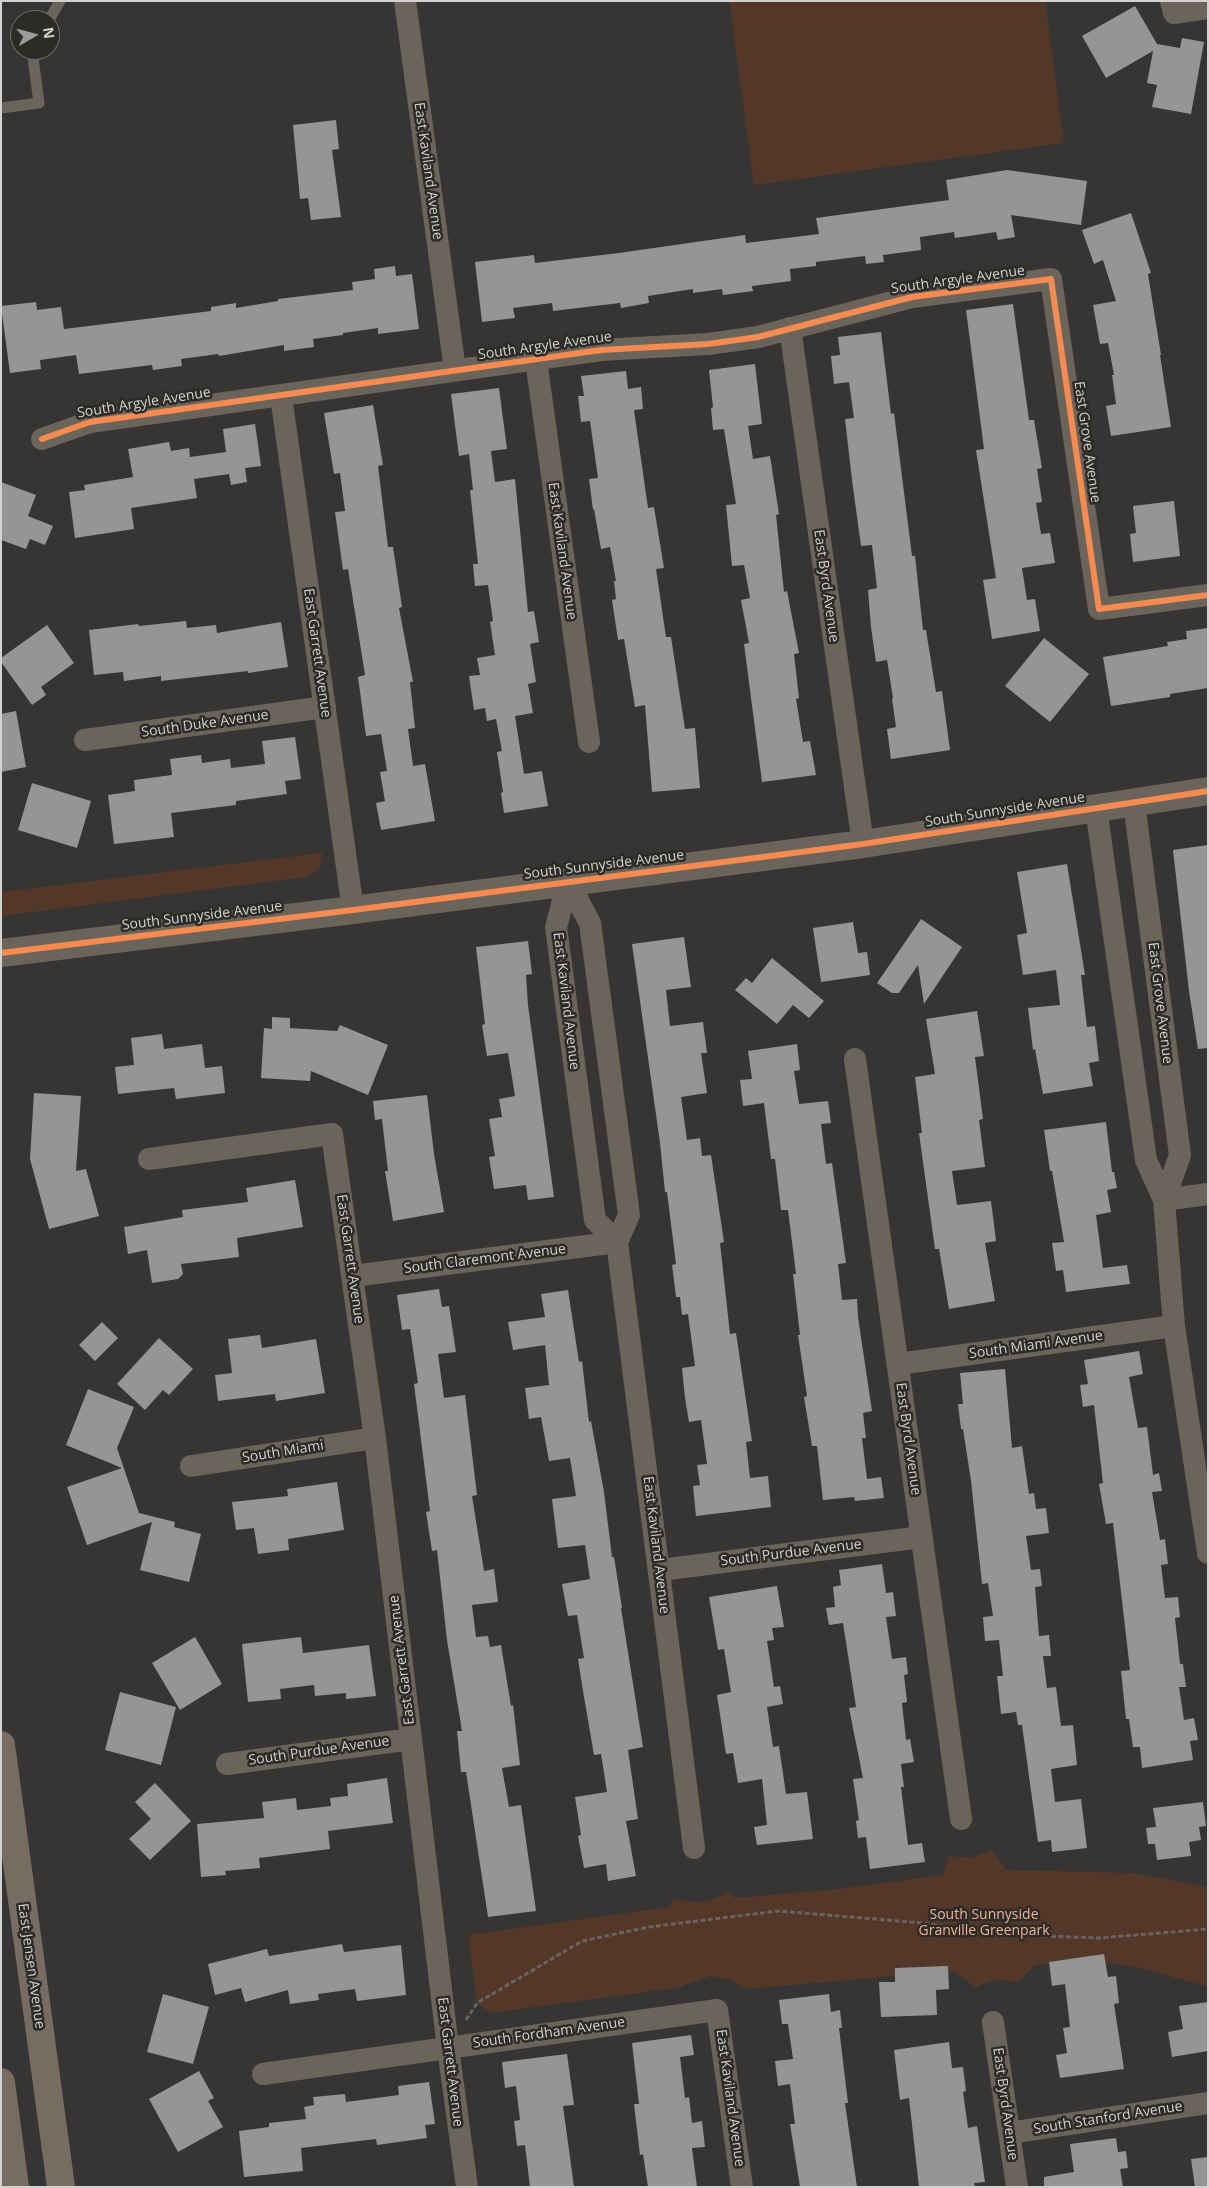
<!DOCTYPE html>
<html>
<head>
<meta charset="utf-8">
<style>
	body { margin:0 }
	#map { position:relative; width:1209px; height:2188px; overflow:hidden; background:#363533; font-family:"Open Sans",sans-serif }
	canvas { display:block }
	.frame { position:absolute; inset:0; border:2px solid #d3d2d0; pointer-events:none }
	.north { position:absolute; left:10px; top:10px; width:50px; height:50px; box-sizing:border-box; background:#2d2b28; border:1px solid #6f6e6b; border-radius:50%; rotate:82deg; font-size:14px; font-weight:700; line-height:20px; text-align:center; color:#d3d2d0 }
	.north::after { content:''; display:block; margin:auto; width:18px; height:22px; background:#9c9b99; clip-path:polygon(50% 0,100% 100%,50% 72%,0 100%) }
</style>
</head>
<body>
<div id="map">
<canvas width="1209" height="2188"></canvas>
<div class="frame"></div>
<div class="north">N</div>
</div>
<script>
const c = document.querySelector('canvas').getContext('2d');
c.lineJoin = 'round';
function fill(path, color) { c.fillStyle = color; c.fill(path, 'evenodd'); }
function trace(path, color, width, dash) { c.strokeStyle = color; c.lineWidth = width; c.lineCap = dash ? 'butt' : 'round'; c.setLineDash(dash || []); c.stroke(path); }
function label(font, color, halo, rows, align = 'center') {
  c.font = font + ' "Open Sans",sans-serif'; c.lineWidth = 5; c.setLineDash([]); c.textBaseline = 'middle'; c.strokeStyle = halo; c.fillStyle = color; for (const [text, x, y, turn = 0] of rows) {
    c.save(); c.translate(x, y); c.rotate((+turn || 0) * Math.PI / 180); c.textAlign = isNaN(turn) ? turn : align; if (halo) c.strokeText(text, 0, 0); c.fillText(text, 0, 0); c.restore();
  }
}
const green = new Path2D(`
	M729,1H1045L1064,143L754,185Z
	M322,853C323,866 319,872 306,877L1,916V892Z
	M992,1850L1006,1870L1135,1873L1208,1887V1986C1185,1982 1163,1973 1140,1968C1105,1960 1070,1962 1035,1965L1018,1982L996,1979L975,1987L953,1971L746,1989L729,1979L710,1976L676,1988L491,2013L477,2003L468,1935L669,1907L674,1898C695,1905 710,1904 728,1891L735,1898L838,1889L943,1875L949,1856L971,1858Z`);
const building = new Path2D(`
	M1135,6L1157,44L1180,48L1182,38L1204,42L1191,114L1152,107L1157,85L1147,83L1153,51L1106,78L1082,36Z
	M336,120L339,149L332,150L341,217L311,220L308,198L300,199L293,125Z
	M1007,170L1087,181L1081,225L1011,215L1015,237L998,240L996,232L955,238L954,232L920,237L921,250L883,255L884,262L866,264L865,256L816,262V266L790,269L791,281L752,286L753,291L723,295L722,289L693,293V289L648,296L649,303L621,308L620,303L553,311L552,303L513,308L515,318L482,322L475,262L534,255L535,263L619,253L745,235L746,243L819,234L816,218L949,200L946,180Z
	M1131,213L1151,273L1148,274L1161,355H1160L1171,427L1111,436L1106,406L1116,404L1112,375H1114L1108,343L1100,344L1093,305L1116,301L1103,260L1094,264L1082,230Z
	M395,266L396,276L412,274L419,329L378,334V328L343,333V335L313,339L314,347L284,351V345L219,356L218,354L181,359L182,366L153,370L152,365L79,374L76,355L40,360L41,369L10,373L1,306L36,302L37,310L61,307L64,329L211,311V307L236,303V308L278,301V299L353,290L352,282L375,279L374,269Z
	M1013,304L1029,420H1034L1042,468L1037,469L1042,502L1036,503L1041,534L1050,533L1055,563L1022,568L1027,600L1035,599L1040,631L992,639L983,580L996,578L976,450L984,449L966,310Z
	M881,332L891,414L894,413L912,556H915L923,630H926L936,692L942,691L950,750L891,759L887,729L896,727L892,699L893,698L887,660L876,662L871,627L868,590L877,588L872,545L861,546L852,480L845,419L854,418L849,382L834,384L831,356L840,355L838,337Z
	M755,364L762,424L748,426L753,459L770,456L779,514L776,515L784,592L787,591L799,653L794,654L799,698L796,699L803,742L810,741L816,775L762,782L744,644L749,643L741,600L750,598L744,565L732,566L726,505L736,504L724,429L713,430L711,408L713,407L709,370Z
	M626,371L628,389L641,387L643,409L634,410L648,508L654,507L664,568L656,569L666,637H671L685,729L695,728L700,788L652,792L645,705L635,707L624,639L618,640L612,600L616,599L614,581H616L610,547L601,549L594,509L593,510L589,479L598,478L590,421L581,422L578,396H584L581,376Z
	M499,388L507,449L491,451L495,482L515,479L528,612L534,611L539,642L530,644L536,682L528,684L533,713L515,716L524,774L542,771L548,806L504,813L501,793L503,792L497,752L502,751L496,719L487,721L485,708L474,710L469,676L480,675L477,658L495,655L490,622L493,621L488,585L475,586L473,564H478L470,490H473L469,454L459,456L451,394Z
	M373,405L383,465L378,466L388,547H393L402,607L399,608L413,682H410L415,728L408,729L413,766L425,764L435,821L381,830L376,803L385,801L380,772L387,771L381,734L366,736L358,677L365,675L348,569L343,570L335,512L345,511L340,473L334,474L324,413Z
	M255,424L261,466L245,468L247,482L231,485L229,474L194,479L197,498L131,508L134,529L75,538L69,492L85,490L84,485L133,477L128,449L169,442L171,451L189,448L190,457L226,452L223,429Z
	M1,482L36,495L28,516L53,526L45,545L30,539L26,549L1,540Z
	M1174,501L1180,556L1133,562L1130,534L1136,533L1133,506Z
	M186,621L187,628L216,625L217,633L281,622L288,667L248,673V671L161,681V676L124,681L123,672L94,675L89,630L138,624L139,626Z
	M47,625L74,663L41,687L46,695L32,705L1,662V658Z
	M1208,628V688L1170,694V697L1111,706L1103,657L1168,646L1167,642L1187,639L1186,631Z
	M1044,638L1089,674L1050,722L1005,686Z
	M16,711L26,767L1,772V714Z
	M295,737L301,779L285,781L287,794L236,801V805L171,813L174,837L114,844L108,795L135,791L134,780L172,775L170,759L201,755L202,763L230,759L231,768L265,764L262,741Z
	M32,783L91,801L77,848L18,830Z
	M1208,845V1048L1198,1049L1189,991L1173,850Z
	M1067,864L1085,975H1081L1087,1027L1095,1026L1099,1061L1089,1063L1093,1086L1043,1094L1035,1049L1033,1050L1028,1008L1060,1005L1056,970L1023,975L1017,935L1027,933L1017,872Z
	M921,919L962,947L924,1004L918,965L899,993H892L877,983Z
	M853,922L858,953L867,952L870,975L821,982L813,928Z
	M684,937L691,987L666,990L670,1026L703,1022L707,1053H701L707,1093L681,1097L687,1140L700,1138L702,1156L711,1155L724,1242L720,1243L730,1334L736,1333L752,1441L746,1442L750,1478L768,1476L771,1507L696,1516L693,1486L700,1485L697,1465L707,1464L701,1420L689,1422L685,1398L682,1368L695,1366L688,1314L682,1315L680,1297H676L672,1265L676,1264L667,1192H665L660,1143L632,944Z
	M528,941L532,974L526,975L528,1005L554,1197L528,1200L526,1185L494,1189L489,1157L495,1156L489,1119L502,1117L499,1099L515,1096L508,1053L487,1056L482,1025L485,1024L476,947Z
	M772,958L824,1001L809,1018L793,1005L777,1024L735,990L746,978L752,983Z
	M977,1011L984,1056L975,1057L983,1119L979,1120L985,1167L952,1171L957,1205L991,1201L996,1241L985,1243L995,1301L949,1309L939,1249H935L919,1133H922L915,1077L935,1074L926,1019Z
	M272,1017L290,1018V1028L337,1031L340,1025L388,1045L368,1095L311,1071L310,1081L261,1078L264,1028L272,1029Z
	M162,1034L164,1049L202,1044L205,1068L222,1066L225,1093L176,1099L174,1088L118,1094L115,1067L134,1065L131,1038Z
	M797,1044L800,1070L794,1071L799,1104L828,1101L831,1123L821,1124L826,1164L832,1163L846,1263L838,1264L842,1300L857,1299L858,1317L872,1411L863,1413L866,1438H862L867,1479L881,1477L884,1498L855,1501L854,1497L823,1500L817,1446H812L804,1397L807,1396L798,1335H800L793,1274H796L788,1210H781L775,1159H771L764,1103L743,1106L740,1080L752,1079L748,1051Z
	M34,1093L81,1096L76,1171L86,1169L99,1216L49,1229L30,1159Z
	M427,1095L434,1154L444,1212L393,1221L385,1171H388L382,1119L375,1120L373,1101Z
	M1106,1122L1112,1172H1114L1117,1188L1107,1190L1111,1212L1096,1215L1103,1268L1127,1265L1130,1284L1066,1292L1063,1270L1056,1271L1052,1243L1064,1242L1052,1171H1050L1044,1130Z
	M295,1180L303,1227L237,1238L239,1257L181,1264L183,1274L178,1279L152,1283L147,1250L128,1254L124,1227L183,1217L182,1210L248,1202L246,1188Z
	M439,1289L442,1307L449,1306L456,1352L438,1354L444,1398L465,1395L477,1495L472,1496L484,1571L494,1569L498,1602L472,1605L476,1637L488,1636L490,1647L501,1645L511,1706L513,1705L520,1765L502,1768L509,1807L521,1805L536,1911L488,1917L466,1772H461L457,1731H462L447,1640L437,1550L432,1551L426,1512L430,1511L414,1384L418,1383L410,1329L402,1330L397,1295Z
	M568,1290L579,1362L582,1361L589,1422L591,1421L604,1492L612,1557H614L622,1608H621L643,1747L628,1750L638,1819L626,1821L636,1876L608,1881L606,1864L584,1868L578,1836L581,1835L575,1797L607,1792L601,1754L594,1755L583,1691L578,1659L584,1658L577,1615L568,1616L562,1584L590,1579L585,1545L558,1548L552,1499L576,1496L570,1458L549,1461L541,1417L529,1419L525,1388L549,1385L545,1345L513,1350L508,1322L545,1317L541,1294Z
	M102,1322L118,1338L95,1361L79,1345Z
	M260,1335L262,1348L316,1339L325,1393L276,1401L275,1394L218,1401L215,1375L232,1373L228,1339Z
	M159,1338L193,1369L169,1395L163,1390L145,1410L117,1384Z
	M1139,1351L1143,1374L1129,1377L1138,1428L1147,1427L1153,1475L1159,1473L1162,1491L1152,1492L1160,1540L1165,1539L1168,1564L1161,1565L1165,1598L1178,1597L1180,1617L1175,1618L1180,1664H1183L1186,1687H1179L1184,1720L1194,1718L1198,1740L1190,1741L1193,1760L1142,1768L1140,1747H1133L1129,1719H1126L1121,1671L1130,1670L1113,1523L1106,1524L1099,1484L1103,1483L1094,1405L1083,1407L1080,1385L1088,1384L1084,1360Z
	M1005,1369L1012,1448L1022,1446L1029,1494L1034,1493L1036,1509L1046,1508L1049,1533L1026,1536L1031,1570L1040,1569L1042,1586L1035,1587L1039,1636L1049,1635L1051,1656H1043L1047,1688L1056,1687L1061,1726L1073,1725L1077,1765L1051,1769L1055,1802L1081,1799L1087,1848L1052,1852L1051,1840L1038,1842L1022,1725H1018L1016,1712L1001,1714L997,1676H1003L999,1640L985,1641L983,1617L993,1616L988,1583L982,1584L971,1481L963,1429H961L958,1404H963L960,1373Z
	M88,1389L134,1407L117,1448L139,1513L175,1522L174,1527L201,1534L189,1582L140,1570L152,1522L87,1545L67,1487L122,1468L66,1445Z
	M337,1482L344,1530L288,1539L289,1550L258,1554L254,1528L236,1530L232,1502L288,1496L287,1489Z
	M882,1564L886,1593L893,1592L896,1616L886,1617L892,1659L906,1657L908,1674L904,1675L907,1702L902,1703L906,1740L910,1739L914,1762L901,1764L904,1787H901L908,1845L922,1843L925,1862L870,1869L866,1837L858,1838L856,1821L859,1820L853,1779L863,1778L849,1708L856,1707L843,1623L829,1625L826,1608L835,1607L833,1587L841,1585L839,1570Z
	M777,1586L784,1627L772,1628L774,1640L767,1641L774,1687L780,1686L783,1704L767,1707L773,1747L779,1746L786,1794L807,1792L813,1839L757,1845L754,1827L767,1825L762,1779L738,1783L733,1753L726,1754L717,1695L731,1692L724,1649L718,1650L709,1597Z
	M195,1637L222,1684L180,1710L152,1663Z
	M301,1637L303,1653L369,1645L376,1696L346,1699V1693L315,1696L314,1685L280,1689L281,1699L248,1702L242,1644Z
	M120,1692L176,1707L161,1765L105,1750Z
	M387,1778L393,1823L328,1831L330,1849L259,1858L260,1868L225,1871L226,1875L201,1877L197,1824L264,1818L262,1802L296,1798L297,1810L331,1806L330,1798L348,1796L347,1784Z
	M155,1783L191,1821L150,1860L129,1839L151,1819L135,1802Z
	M1203,1802L1206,1826L1199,1827L1201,1840L1189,1842L1191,1856L1157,1860L1155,1844H1148L1146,1828L1156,1827L1153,1808Z
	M342,1944L344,1952L401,1945L406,1995L357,2001L355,1989L318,1994L319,2000L290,2004L288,1990L245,2002L241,1988L215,1995L208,1964L267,1949L269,1956Z
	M1104,1954L1108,1977L1116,1976L1119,2003L1114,2004L1124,2069L1060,2078L1056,2055L1067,2053L1063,2028L1070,2027L1065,1984L1052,1986L1049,1962Z
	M948,1966L949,1989L936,1990L937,2015L881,2017L879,1982H895V1968Z
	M163,1994L209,2007L193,2064L147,2052Z
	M829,1994L831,2012L840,2010L842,2028H839L848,2103H845L857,2187H800L790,2124H795L790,2084L778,2086L775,2061L793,2059L788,2024H782L779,2000Z
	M1208,2002V2051L1172,2057L1168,2032L1183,2029L1179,2006Z
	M691,2035L694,2055L680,2057L685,2098L689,2097L692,2123L702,2121L705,2147L692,2148L697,2187H648L643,2154L640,2155L634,2104H639L632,2043Z
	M949,2042L952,2068L963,2067L966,2091L963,2092L968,2128L977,2126L985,2182L974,2183L975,2187H919L909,2098L900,2100L894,2050Z
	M567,2054L574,2105L563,2106L574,2187H530L525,2145L517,2146L514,2121L520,2120L516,2086L505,2088L502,2062Z
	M199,2071L214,2098L208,2101L223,2127L178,2152L149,2099Z
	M429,2082L435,2124L425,2125L427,2138L377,2145L376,2139L301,2148L303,2171L244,2177L239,2131L269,2127V2123L306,2119L304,2107L314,2105L313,2097L345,2094L346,2102L399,2095L398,2086Z
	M1116,2138L1118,2152L1126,2151L1128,2168L1120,2169L1123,2187H1044V2177L1074,2172L1070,2144Z
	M1208,2157V2187H1195L1191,2159Z`);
const path = new Path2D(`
	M466,2020L477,2003L582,1941L649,1927L778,1911L923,1923L992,1934L1099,1938L1208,1929`);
const service = new Path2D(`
	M49,20L60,1
	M1,108L39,103L32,50`);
const minor = new Path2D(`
	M405,1L455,370
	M1171,1L1174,13L1208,8
	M790,328L863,844
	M536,360L589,742
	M281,396L353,910
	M42,439L90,422L601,350L708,344L758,337L912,297L1051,279L1099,609L1208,595
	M85,740L325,707
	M1096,808L1146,1160L1164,1200L1180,1155L1134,803
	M568,882L590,923L629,1215L617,1242L694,1848
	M568,882L556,927L595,1220L617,1242
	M855,1059L961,1819
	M149,1159L332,1134L375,1438L448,2048L467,2187
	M1208,1194L1164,1200L1174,1326L1208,1553
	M353,1276L617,1242
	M898,1364L1174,1326
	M191,1466L375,1438
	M660,1570L922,1537
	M227,1764L411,1739
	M993,2022L1017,2187
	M263,2074L717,2010L742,2187
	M1009,2133L1208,2103`);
const tertiary = new Path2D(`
	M1,953L353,910L863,844L1208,791`);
const primary = new Path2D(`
	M1,1745L61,2187
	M1,2082L15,2187`);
const cycleway = new Path2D(`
	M42,439L90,422L601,350L708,344L758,337L912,297L1051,279L1099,609L1208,595
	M1,953L353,910L863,844L1208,791`);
const streetNames = [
	["East Kaviland Avenue",428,171,82],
	["South Argyle Avenue",958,280,-8],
	["South Argyle Avenue",545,346,-8],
	["South Argyle Avenue",144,403,-9],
	["East Grove Avenue",1087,442,82],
	["East Kaviland Avenue",562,551,82],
	["East Byrd Avenue",826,586,82],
	["East Garrett Avenue",317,653,82],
	["South Duke Avenue",205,724,-8],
	["South Sunnyside Avenue",1005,810,-9],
	["South Sunnyside Avenue",604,865,-7],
	["South Sunnyside Avenue",202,916,-7],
	["East Kaviland Avenue",566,1001,83],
	["East Grove Avenue",1160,1003,83],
	["East Garrett Avenue",350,1259,82],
	["South Claremont Avenue",485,1259,-7],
	["South Miami Avenue",1036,1345,-8],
	["East Byrd Avenue",908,1439,82],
	["South Miami",283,1452,-9],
	["East Kaviland Avenue",656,1545,83],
	["South Purdue Avenue",791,1553,-7],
	["East Garrett Avenue",402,1660,-97],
	["South Purdue Avenue",319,1751,-8],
	["East Jensen Avenue",31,1966,82],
	["South Fordham Avenue",549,2033,-8],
	["East Garrett Avenue",450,2062,83],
	["East Kaviland Avenue",730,2098,82],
	["East Byrd Avenue",1005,2104,82],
	["South Stanford Avenue",1108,2118,-9]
];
const parkNames = [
	["South Sunnyside",984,1915],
	["Granville Greenpark",984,1931]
];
fill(green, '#533829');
fill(building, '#959593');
trace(path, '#69645e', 3, [5, 2.5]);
trace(service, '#6b645b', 11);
trace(minor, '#6b645b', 22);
trace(tertiary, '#6b645b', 28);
trace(primary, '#776c61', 28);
trace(cycleway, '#f68b52', 6);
label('14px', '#d3d2d0', '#2d2b28', streetNames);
label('14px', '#f1b292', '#2d2b28', parkNames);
</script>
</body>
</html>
